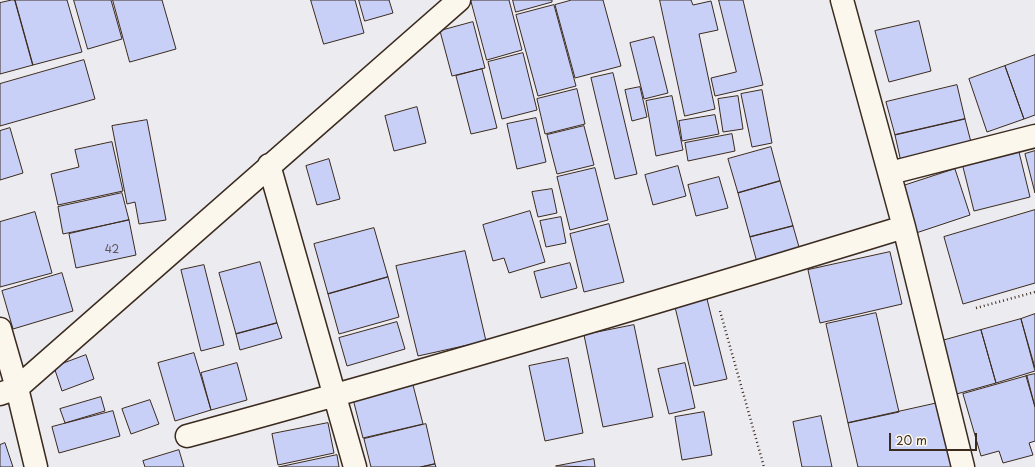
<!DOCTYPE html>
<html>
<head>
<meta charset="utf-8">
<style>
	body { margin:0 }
	#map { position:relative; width:1035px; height:467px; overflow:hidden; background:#ecebf0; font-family:"Playpen Sans",sans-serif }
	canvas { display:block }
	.scale { position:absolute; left:889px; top:433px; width:88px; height:18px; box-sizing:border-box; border:2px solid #3b2a1e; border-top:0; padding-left:5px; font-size:12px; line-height:14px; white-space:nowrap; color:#3b2a1e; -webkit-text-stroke:3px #fbf7ec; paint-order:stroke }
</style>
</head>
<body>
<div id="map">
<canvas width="1035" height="467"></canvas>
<div class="scale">20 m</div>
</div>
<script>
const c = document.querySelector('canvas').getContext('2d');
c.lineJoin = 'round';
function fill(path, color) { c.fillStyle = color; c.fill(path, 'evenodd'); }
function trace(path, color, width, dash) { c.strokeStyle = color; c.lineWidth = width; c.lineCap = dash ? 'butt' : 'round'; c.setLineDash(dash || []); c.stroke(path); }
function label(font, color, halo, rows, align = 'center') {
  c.font = font + ' "Playpen Sans",sans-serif'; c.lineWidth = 4; c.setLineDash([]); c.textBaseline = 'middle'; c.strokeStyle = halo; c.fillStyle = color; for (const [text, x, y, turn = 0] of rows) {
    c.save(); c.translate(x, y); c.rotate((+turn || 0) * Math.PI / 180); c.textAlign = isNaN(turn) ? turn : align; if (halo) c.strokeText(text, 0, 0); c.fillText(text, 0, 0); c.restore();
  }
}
const building = new Path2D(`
	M12,0H15L33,65L0,74V3Z
	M15,0H67L82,52L33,65Z
	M74,0H111L122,39L88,49Z
	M113,0H162L176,49L130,62Z
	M311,0H355L364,33L324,44Z
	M359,0H389L393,13L365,21Z
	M471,0H509L522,50L487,60Z
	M513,0H552V2L516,12Z
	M572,0H603L621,66L575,78L555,5Z
	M660,0H691L693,5L711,1L718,30L699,34L715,109L685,116Z
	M719,0H743L763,85L715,96L711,78L736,72Z
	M554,5L576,86L538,96L516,15Z
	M919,21L931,71L889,82L875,31Z
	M473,22L485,68L452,76L440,31Z
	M654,37L668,93L644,99L630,43Z
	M523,53L537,110L502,119L488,62Z
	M1035,55V115L1024,119L1005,66Z
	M84,60L95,99L0,126V84Z
	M1005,66L1024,119L987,132L969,79Z
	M482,69L497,128L471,134L456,76Z
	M613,73L637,174L615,179L591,78Z
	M957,85L965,119L895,135L886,102Z
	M640,87L647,117L632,121L625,90Z
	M577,89L585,124L545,134L537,99Z
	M762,90L772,143L752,147L741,94Z
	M672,96L683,150L656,156L646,101Z
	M738,96L743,129L723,132L718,99Z
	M417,107L426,143L394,151L385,116Z
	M715,115L719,134L682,141L679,121Z
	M536,118L546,162L517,169L507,124Z
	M965,119L972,146L901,162L895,135Z
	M147,120L166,220L139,224L135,202L127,204L112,126Z
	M584,126L594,165L557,174L547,135Z
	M10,128L23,173L0,180V131Z
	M732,134L735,151L688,161L685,143Z
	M112,142L123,191L58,205L51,174L79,167L75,150Z
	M771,147L780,181L738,193L728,159Z
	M1018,148L1030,197L974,211L962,163Z
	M1035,151V193L1025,154Z
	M329,159L340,199L317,205L306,166Z
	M678,166L686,196L653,205L645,175Z
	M595,168L608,220L570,230L557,177Z
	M955,169L970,215L916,233L900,187Z
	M719,177L728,208L696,216L688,185Z
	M780,181L793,226L750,237L738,193Z
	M552,189L557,213L538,217L532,192Z
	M122,193L129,220L63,234L58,207Z
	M1035,210V283L963,304L944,237Z
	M530,211L545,262L509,273L504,258L493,261L483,225Z
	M35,212L52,273L0,287V222Z
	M561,217L566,243L546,247L540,221Z
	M129,220L136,255L76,268L69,234Z
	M609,224L624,282L584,292L570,234Z
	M793,226L801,254L758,266L750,237Z
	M374,228L388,277L328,294L314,244Z
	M465,251L486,341L418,356L396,266Z
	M890,252L902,304L820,323L808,270Z
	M260,262L277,323L236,334L219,273Z
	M570,263L577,288L541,298L534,272Z
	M204,265L224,345L201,351L181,270Z
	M62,273L73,311L13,329L2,291Z
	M388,277L399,317L339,334L328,294Z
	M707,299L727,379L694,386L675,307Z
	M876,313L899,412L848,423L826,324Z
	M1035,314V368L1021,319Z
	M1021,319L1035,371L996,383L981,330Z
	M397,322L405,349L347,366L339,338Z
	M277,323L282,338L240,350L236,334Z
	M634,325L653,417L603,427L584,335Z
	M981,330L996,383L953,395L938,342Z
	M194,353L211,410L175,421L158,363Z
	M86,355L94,379L62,391L54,367Z
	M568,358L583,433L545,441L529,366Z
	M237,363L247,400L211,410L201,373Z
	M685,363L695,408L669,414L658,369Z
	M1035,374V407L1026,376Z
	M1027,376L1035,407V441L1029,443L1033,455L1003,463L999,451L981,456L963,394Z
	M413,385L423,424L363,438L353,399Z
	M101,397L105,411L65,423L60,409Z
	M150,400L159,424L131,434L122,409Z
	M938,403L953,467H858L848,423Z
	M113,411L120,436L59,453L52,427Z
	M704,412L712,455L682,460L675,417Z
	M821,416L832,467H802L793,422Z
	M328,423L334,453L278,465L272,434Z
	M426,424L435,464L421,467H371L364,439Z
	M5,443L13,467H0V445Z
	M179,450L184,467H145L143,461Z
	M337,455L339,467H279Z
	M594,459L595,467L556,466Z
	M435,464L436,467H421Z`);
const path = new Path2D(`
	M976,308L1035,292
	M720,311L764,467`);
const minor = new Path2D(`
	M842,0L904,227L963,467
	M269,165L355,467
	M890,173L1035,136
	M0,329L17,388L36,467
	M0,394L17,388L459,0
	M187,436C427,371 666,300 904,227`);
const numberNames = [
	["42",112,250]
];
fill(building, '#c8d0f8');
trace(building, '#3b2a1e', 1);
trace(minor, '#3b2a1e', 25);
trace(path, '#3b2a1e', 2.5, [1, 3]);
trace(minor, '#fbf7ec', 22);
label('11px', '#5e5454', null, numberNames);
</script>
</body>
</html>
